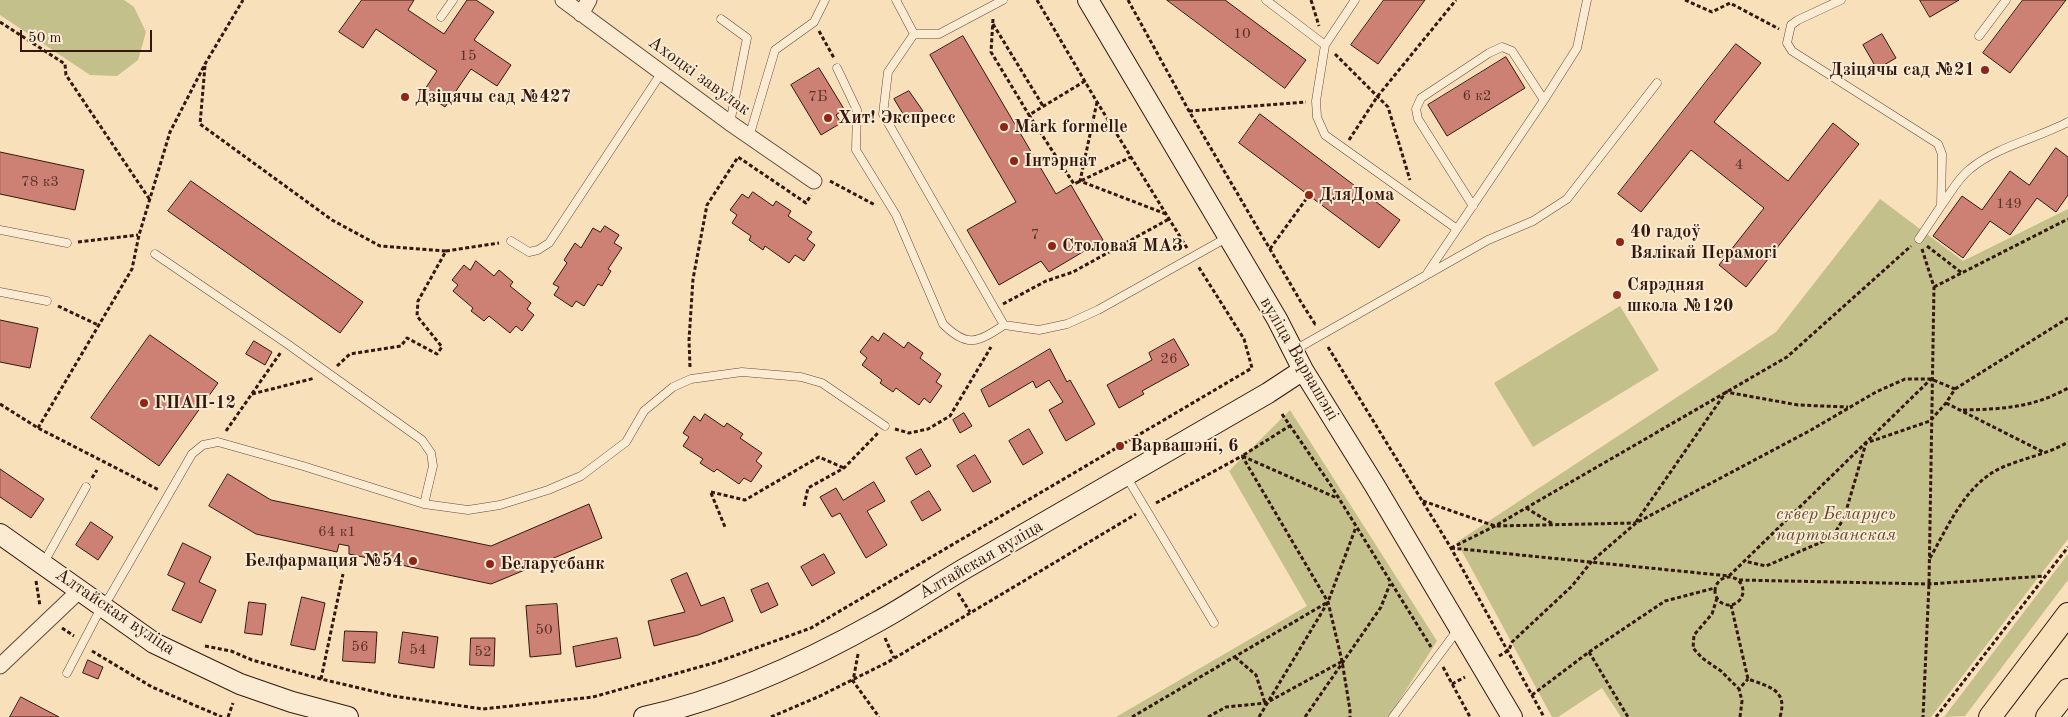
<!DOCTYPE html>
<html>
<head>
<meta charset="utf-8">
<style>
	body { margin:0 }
	#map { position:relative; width:2068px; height:717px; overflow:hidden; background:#f7e0ba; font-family:"Old Standard TT",serif }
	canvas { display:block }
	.scale { position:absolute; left:20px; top:30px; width:132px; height:22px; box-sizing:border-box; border:2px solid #35180d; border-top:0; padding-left:6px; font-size:15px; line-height:18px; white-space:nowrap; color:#35180d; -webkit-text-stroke:4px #faebd2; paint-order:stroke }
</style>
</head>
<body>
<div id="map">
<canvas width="2068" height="717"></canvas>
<div class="scale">50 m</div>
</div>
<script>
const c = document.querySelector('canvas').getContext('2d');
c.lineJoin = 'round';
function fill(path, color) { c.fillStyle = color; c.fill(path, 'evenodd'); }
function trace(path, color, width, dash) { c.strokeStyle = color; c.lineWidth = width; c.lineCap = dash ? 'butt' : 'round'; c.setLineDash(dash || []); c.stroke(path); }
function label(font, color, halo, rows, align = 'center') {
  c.font = font + ' "Old Standard TT",serif'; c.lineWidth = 4; c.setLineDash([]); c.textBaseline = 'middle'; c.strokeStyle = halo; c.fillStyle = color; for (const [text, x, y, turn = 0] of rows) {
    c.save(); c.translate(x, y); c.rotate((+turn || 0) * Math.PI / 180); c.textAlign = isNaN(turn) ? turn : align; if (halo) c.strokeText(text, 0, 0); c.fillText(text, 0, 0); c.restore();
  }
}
const green = new Path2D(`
	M0,0H124L134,7L146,32L138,60L117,76L90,75L0,15Z
	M1880,199L1963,261L2068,209V539L1931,717H1621L1602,688L1558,717H1552L1457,542L1776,332Z
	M1620,306L1659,370L1533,447L1494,383Z
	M1290,410L1437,641L1389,717H1116L1307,606L1229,471Z
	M2068,554V580L1965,716L1944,717Z`);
const building = new Path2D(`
	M362,0H414L408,10L444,34L467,0H476L494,12L474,40L511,65L497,86L471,69L445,107L423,92L437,71L376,29L363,48L339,32Z
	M1167,0H1225L1306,60L1285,88Z
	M1384,0H1425L1378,64L1351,45Z
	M1920,0H1959L1930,17Z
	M2023,0H2066L2010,73L1983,53Z
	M1882,34L1896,58L1877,69L1863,45Z
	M963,36L1056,194L1071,185L1103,240L1049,272L1041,261L999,285L967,230L1016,202L930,55Z
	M1736,44L1761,63L1714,122L1788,181L1833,123L1859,144L1746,287L1719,265L1764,208L1691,150L1641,212L1618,194Z
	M1506,57L1525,88L1447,136L1428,105Z
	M819,68L844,109L836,115L841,123L821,135L791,85Z
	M909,91L923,111L906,119L894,99Z
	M1260,114L1400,220L1379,248L1239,143Z
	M2056,148L2068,157V195L2056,212L2037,198L2010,235L1990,221L1963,258L1933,236L1962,196L1982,210L2010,171L2029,185Z
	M0,152L84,170L75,210L0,194Z
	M191,181L363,302L340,333L168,211Z
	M753,192L773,206L776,201L791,211L788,216L812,232L807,239L815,245L804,261L795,255L789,263L765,246L763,250L749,240L751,236L732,223L737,215L730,210L742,194L748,198Z
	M605,226L619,235L614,243L622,248L608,269L611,271L602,286L598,284L584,306L576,301L572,307L554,295L559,287L553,284L567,263L564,260L575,243L581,248L593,228L600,232Z
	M476,261L494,276L499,270L513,282L510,286L531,303L527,309L534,315L522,331L516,326L510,333L489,316L484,321L471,311L473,308L453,291L458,285L452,280L464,265L470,270Z
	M0,320L38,328L30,368L0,362Z
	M884,333L904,348L908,342L923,353L920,358L941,374L936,382L942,386L930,403L924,398L919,405L896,388L893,392L880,383L882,380L862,365L867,358L860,352L872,336L878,341Z
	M150,335L218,383L159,466L91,418Z
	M1174,339L1189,365L1142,391L1144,394L1119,408L1107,385L1152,360L1149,353Z
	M254,341L272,352L265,365L246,354Z
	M1050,349L1067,382L1070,380L1095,424L1066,441L1049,410L1063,402L1049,380L1036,388L1033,381L989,407L981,390Z
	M964,413L972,426L960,433L953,420Z
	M705,414L724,427L727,423L743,434L740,438L762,453L756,461L762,466L751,482L744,478L739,484L717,469L714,472L700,463L703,459L683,446L689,437L683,433L694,416L700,421Z
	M1029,429L1043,453L1023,465L1009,441Z
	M921,449L931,466L916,475L906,458Z
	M975,455L991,482L973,492L957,466Z
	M0,469L44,499L31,518L0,497Z
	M228,474L271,500L491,546L589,504L602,538L491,584L349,554V546L339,544L337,552L256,534L209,506Z
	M874,482L885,501L867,511L887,545L866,558L840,513L832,517L820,497L836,488L843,500Z
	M929,491L941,510L922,521L911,502Z
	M91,522L113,537L98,560L76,545Z
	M183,543L211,557L199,582L216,590L201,623L172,610L185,583L168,575Z
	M824,554L835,573L812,586L801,567Z
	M687,573L701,606L724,597L733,621L698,635L654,646L648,621L685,612L671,580Z
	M768,583L778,605L761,613L751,590Z
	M302,597L325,603L315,650L291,645Z
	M249,602L266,604L262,635L245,633Z
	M557,604L561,654L530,657L526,606Z
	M345,631L377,632L375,663L343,661Z
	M403,632L438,637L434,668L399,663Z
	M471,638H495L494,666L470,665Z
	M617,638L621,658L576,667L573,647Z
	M88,660L103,667L98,679L83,673Z
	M21,697L59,717H10Z`);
const path = new Path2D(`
	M1037,0L1097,102L1187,248
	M1128,0L1189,111L1301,302L1315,324L1317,323
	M1311,0L1319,26
	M1685,0L1712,12L1730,3L1779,29
	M993,19L991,52L1029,115
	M0,22L65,64L66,75L150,200
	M993,24L1043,106
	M819,31L834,58
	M1335,54L1388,107L1410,180
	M205,66L200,124L332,220L380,246L446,251
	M1085,81L1029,115L1074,184L1131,157
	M1097,102L1080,181L1166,214
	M1189,111L1306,102
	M1349,140L1377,97L1456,0
	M830,181L875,205
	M78,242L138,235
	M1927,246L1962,273
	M1270,249L1309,195
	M1922,249L1934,287L1929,584L1923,717
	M1934,287L2068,219
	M1003,304L1046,281L1073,272L1169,219
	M58,306L98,325
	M1328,347L1451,548L1544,717
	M337,366L350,354L401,346L407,338L437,354L442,347L417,316L418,301L446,251L499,243
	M690,367L689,340L693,279L707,205L738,157L806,203L811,195
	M1955,389L2068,318
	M252,394L315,378
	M1946,403L2043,452
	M0,404L38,428L159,490
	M1963,410C2003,409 2032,408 2068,388
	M1282,414L1330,484L1431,647
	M1291,425L1242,456L1337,498
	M38,428L132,269L139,235L170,132L205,64L243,0
	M895,429L909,433L928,429L950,416L991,347
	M226,431L281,352
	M92,478L97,470
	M711,492L745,500L819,457L844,468
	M711,493L725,527
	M1423,501L1495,526L1635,523
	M1156,503L1242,456L1328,602L1342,661L1350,710V717
	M804,506L808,488L844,468L878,433
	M1526,508L1553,524
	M1636,522L1726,392L1798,405L1848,407
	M1451,548L1495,526L1787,357L1911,246
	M1451,548L1729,576L1931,379
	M1930,558C1949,525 1966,483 2003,467C2024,458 2048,454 2068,442
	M1715 591a14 14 0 1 1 28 0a14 14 0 1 1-28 0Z
	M1739,580L1929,584L2045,576
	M36,581L40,606
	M958,593L970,612
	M1717,598L1712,614L1694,635L1693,648L1702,658L1721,671L1739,689
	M1731,605L1748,679C1770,687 1788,690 1780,717
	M62,628L74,636
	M885,638L894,658
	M205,646L231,651L252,660L321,679L393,696L483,709L593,697L717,662L811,628L1252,368L1244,339L1198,266
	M92,651L152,687L222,717
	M1589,652L1628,717
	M858,654L853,681L879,717
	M1499,656L1509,650L1512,642L1572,586L1592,561L1636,523L1811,430L1876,392L1905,379H1931L1955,389L1946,403L1930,421L1866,443L1844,518L1836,531L1824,541L1766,566L1744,561
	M1235,657L1256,675L1265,703
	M1443,667L1470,717
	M321,679L343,574
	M1452,684L1465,677
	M1532,695L1589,652L1665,601L1715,588
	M228,717L233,703
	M771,717L820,696L888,662L1136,514
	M1132,717L1328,602
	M1208,717L1226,707L1266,703L1341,662
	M1259,717L1328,602L1356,527
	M1305,717L1381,607L1390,584
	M1740,717L1742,701L1739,689L1748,679
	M1936,717L2068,547`);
const lane = new Path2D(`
	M896,0L914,34L888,72L883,114L1004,325L1039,330L1067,324L1098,310L1228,237
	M1266,0L1325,45
	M1355,0L1325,45L1316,101L1317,117L1325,135L1457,229
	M1841,0L1798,20L1791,25L1787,43L1792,51L1938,144L1942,154L1941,206L1919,239
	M441,17L453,0
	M721,19L747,38L730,123
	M914,34H939L1003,0
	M1979,36L2006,0
	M837,68L857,110L856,150L896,215L943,324C967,348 977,343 1004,325
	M749,137L775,50L814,22L825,0
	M1473,206L1418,119L1416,109L1421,98L1489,53L1502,47L1512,51L1544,100
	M1941,206C1950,194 1958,178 1970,169C1998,146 2036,139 2068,122
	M0,230L67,243
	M511,241L529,252L538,250L549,243L662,72
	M155,254L286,343L422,440L431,453L433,466L424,504
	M1428,272L1544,100L1577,48L1587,0
	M0,292L47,301
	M1293,351L1488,240L1533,221L1567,199L1657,83
	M1126,476L1214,623
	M43,564L86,487
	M67,673L102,606L110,596L192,454L203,445L218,442L303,466L424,504L468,510L500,505L548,490L581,476L626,442L644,411L673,387L691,379L742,372L801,377L822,383L885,426
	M1393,717L1459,628`);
const street = new Path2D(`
	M563,0L730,123L814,181
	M581,14L589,0
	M0,666L80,590`);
const secondary = new Path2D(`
	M1088,0L1277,319L1303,370L1375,486L1512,717
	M0,534L154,643L240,684L292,702L348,717
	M644,717C725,699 804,663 877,622C907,606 935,586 964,569C1066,511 1167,452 1268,393L1303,370`);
const primary = new Path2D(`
	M1990,717L2068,614
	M2047,717L2068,690`);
const markers = [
	[1985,70,5,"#8f2418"],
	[405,97,5,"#8f2418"],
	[828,118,5,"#8f2418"],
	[1004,127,5,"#8f2418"],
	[1014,161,5,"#8f2418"],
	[1309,195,5,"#8f2418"],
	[1620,242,5,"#8f2418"],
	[1052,246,5,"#8f2418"],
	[1617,295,5,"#8f2418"],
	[144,403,5,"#8f2418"],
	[1120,446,5,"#8f2418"],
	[413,561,5,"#8f2418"],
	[490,564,5,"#8f2418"]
];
const numberNames = [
	["10",1242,34],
	["15",468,56],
	["6 к2",1477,96],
	["7Б",818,97],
	["4",1739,165],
	["78 к3",40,182],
	["149",2009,204],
	["7",1035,235],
	["26",1169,359],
	["64 к1",337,532],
	["50",544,630],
	["56",360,647],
	["54",418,650],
	["52",483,652]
];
const poiNames = [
	["Дзіцячы сад №21",1975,70,"right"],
	["Дзіцячы сад №427",415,97],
	["Хит! Экспресс",838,118],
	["Mark formelle",1014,127],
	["Інтэрнат",1024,161],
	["ДляДома",1319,195],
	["40 гадоў",1630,232],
	["Вялікай Перамогі",1630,253],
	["Столовая МАЗ",1062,246],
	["Сярэдняя",1627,285],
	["школа №120",1627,306],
	["ГПАП-12",154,403],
	["Варвашэні, 6",1130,446],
	["Белфармация №54",403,561,"right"],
	["Беларусбанк",500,564]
];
const streetNames = [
	["Ахоцкі завулак",699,76,36],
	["вуліца Варвашэні",1299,359,60],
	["Алтайская вуліца",981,560,-30],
	["Алтайская вуліца",115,612,34]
];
const parkNames = [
	["сквер Беларусь",1836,514],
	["партызанская",1836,535]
];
fill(green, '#c4c08b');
fill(building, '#cd8175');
trace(building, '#35180d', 1);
trace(lane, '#664a38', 9);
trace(street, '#664a38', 17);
trace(secondary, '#35180d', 22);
trace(primary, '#35180d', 24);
trace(path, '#35180d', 3, [4, 2.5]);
trace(lane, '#faebd2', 8);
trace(street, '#faebd2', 15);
trace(secondary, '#faebd2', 20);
trace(primary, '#f7e0ba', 22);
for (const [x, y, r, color] of markers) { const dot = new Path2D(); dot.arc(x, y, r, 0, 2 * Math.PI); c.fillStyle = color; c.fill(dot); trace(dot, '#faebd2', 2); }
label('15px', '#5b3227', null, numberNames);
label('bold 18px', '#35180d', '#faebd2', poiNames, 'left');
label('18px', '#35180d', '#faebd2', streetNames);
label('italic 18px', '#604a33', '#faebd2', parkNames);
</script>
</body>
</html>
